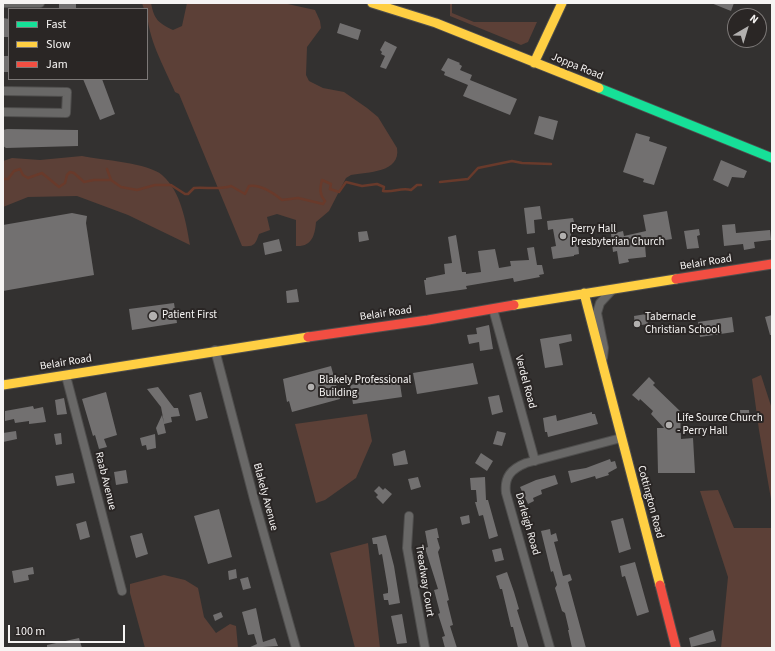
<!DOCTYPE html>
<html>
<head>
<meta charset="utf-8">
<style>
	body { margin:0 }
	#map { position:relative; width:775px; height:651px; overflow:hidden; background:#333130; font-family:"Source Sans 3",sans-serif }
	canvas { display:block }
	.frame { position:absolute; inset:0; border:4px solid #f6f4f3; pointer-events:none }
	.legend { position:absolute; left:8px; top:8px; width:140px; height:72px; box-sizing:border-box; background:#2a2625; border:1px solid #7c7877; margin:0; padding:5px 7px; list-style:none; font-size:12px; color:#f6f4f3 }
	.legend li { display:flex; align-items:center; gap:8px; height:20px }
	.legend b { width:20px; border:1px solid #7c7877 }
	.north { position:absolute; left:727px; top:8px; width:40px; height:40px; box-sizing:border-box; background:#2a2625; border:1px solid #7c7877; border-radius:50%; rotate:38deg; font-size:11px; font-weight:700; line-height:16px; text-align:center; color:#f6f4f3 }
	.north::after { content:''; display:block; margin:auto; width:14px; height:18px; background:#b2b0af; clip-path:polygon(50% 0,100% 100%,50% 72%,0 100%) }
	.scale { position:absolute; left:8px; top:625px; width:117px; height:18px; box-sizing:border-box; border:2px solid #f6f4f3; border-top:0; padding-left:5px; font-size:12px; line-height:14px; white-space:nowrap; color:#f6f4f3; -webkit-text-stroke:3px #2a2625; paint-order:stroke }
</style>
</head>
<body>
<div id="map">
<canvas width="775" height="651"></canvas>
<div class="frame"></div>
<ul class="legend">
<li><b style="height:5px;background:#16e098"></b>Fast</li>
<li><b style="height:5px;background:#ffcf43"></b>Slow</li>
<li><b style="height:5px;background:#f24e42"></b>Jam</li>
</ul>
<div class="north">N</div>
<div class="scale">100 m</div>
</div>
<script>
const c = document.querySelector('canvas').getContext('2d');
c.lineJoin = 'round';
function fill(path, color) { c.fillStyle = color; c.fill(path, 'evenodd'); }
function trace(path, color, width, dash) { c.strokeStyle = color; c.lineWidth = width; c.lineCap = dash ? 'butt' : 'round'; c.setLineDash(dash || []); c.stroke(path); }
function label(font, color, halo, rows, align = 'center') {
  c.font = font + ' "Source Sans 3",sans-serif'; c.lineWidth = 4; c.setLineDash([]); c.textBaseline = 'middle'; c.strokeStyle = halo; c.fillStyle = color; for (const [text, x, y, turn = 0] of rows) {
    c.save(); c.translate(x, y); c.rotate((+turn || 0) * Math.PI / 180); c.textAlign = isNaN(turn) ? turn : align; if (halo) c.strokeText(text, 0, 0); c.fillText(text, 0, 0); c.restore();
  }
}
const green = new Path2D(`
	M142,3H151C154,19 158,23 173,30L182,26L187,3H283L315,10L320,21L321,28L307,47L306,75L309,81L323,88L344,92L367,108L378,117L397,148C401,173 367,172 351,175L346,178L329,211L316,222C315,235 312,247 296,246V220L277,214L267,217L270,230L259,234C255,245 254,247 242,246L179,94L175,92C164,66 147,38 147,9H144Z
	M450,3H452V13L474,22H537L528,42L521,45L450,16Z
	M82,156C101,160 149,163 162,175C181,191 186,222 190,245L128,215L77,196L28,197L3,207V161L12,158L40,160Z
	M761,375L772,409V505L759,430L752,379Z
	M367,414L372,441L356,478L325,500L316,503L295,424Z
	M718,490L734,528H772V648H721L728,577L700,491Z
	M368,543L380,648H355L330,553Z
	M164,575L185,580L198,588L204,617L216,633L230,624L236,626L238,648H145L130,593V584Z`);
const stream = new Path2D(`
	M107,169L111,180
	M3,179H8L14,171L20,169L23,175L28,178L42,173L59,187L65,183L67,175L70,172L74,173L84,182L94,180H111L121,187L137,190L155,185H171L185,194H188L194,188C206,187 220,190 231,186L245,194L249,186C260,184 274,193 282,200L298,198L323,204L325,201C319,194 320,188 322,180L331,184L330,189L339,192L346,182L362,186L377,184L384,187L383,191C393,193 401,187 411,190L417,185H421
	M440,182L468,179L478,168L512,161L522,163L551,164`);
const building = new Path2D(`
	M59,3H76V9H59Z
	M711,3H734L731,11Z
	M3,18L9,19V37H3Z
	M340,23L361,30L358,40L337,33Z
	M385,41L397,47L386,69L380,67L385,56L381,54L382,52L380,50Z
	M3,56H9V72H3Z
	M448,58L460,63L459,64L462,66L460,70L472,75L470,80L517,99L510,115L463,96L468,85L444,75L445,72L441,70Z
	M83,79H102L115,114L100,120Z
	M539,116L558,121L553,140L534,134Z
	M7,129L78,130V146L6,148L3,146V130Z
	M636,133L650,137L649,141L667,147L654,185L643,182L644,179L623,172Z
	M721,160L747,171L744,178L732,177L728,187L713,180Z
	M540,206L542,219L534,220L535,233L527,234L524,208Z
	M667,211L672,239L647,243L645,245L646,257L628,259L629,262L619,264L617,251L613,252L611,234L623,231L624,236L646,231L643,215Z
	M72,213L87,216L86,223L94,275L3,291V225Z
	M573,218L575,226L570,227L572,243H578L579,254L574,255V256L553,259L551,247L556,246L553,229L548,230L547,221Z
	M735,224L736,233L770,230L771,240L754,242L755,248L744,250L743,244L724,246L722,225Z
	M699,229L700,235L697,236L699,248L687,249L684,231Z
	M367,231L369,240L359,242L358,232Z
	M456,235L462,272H466V274L481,272L478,251L495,249L499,268L511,266L510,261L529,260L527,248L534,247L537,265H542L544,274L539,275L540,277L524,280L514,282L513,278L466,286L467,289L426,295L424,280H426V278L445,274L444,264L452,263L448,237Z
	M279,239L282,251L265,255L263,243Z
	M297,289L299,302L287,303L286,291Z
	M174,303L177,323L132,330L129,309Z
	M646,314L648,324L635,326L634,316Z
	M772,315V335H770L765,317Z
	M732,317L734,332L700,337L698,322Z
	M489,325L493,349L480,351L479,342L469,344L467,335L477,334L476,328Z
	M571,334L572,341L559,344L563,365L545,368L540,339Z
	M473,363L478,384L417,394L413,373Z
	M331,366L340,399L292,412L289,401L287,402L283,379Z
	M399,377L402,397L353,404L350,385Z
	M649,377L655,383L653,385L680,411L681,439L693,438L695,473H658L657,428H664L651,414L653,411L640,399L639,401L632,395Z
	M158,387L174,408H178L180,416L171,417L172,422L164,424L166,433L158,435L156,428L162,415L164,423L161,407L147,389Z
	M106,392L117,435L104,439L107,447L99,449L95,435L93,436L82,399Z
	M201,392L208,418L196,421L189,395Z
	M499,395L503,412L492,415L488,397Z
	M64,398L67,414L57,415L55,400Z
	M33,406L34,409L43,407L46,422L29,424V421L15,423L14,419L5,421V411Z
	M740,410H749L750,421L741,422Z
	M592,412V414H595L598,424L548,437L547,432H545L543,418L556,415L557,421Z
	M16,431L17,439L3,442V433Z
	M497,431L506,433L502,446L493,444Z
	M61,433L62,444L56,445L54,434Z
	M155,434L156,448L147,450L146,445L142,446L140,438Z
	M405,450L408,464L394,466L392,454Z
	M481,453L493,461L487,471L475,463Z
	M610,459L611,462L615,461L617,468L608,473L609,475L596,479L595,476L571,483L568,471L586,468Z
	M126,470L128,483L116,485L114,472Z
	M73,473L75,483L57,486L55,476Z
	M555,475L558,484L541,490L542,494L533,498L534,501L528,504L520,487L536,480Z
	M418,477L421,487L411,490L408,479Z
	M485,477L486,500H488L498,536L489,539L483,515L479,516L475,502H477L476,490H471L470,478Z
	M379,486L383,490L385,488L392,494L383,504L376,497L378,495L374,491Z
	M219,509L232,557L208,564L194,516Z
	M469,515L470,523L462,525L460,517Z
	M623,518L631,549L619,553L611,521Z
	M86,521L90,537L80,540L76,524Z
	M437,528L439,538H437L440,548L438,552L449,600L447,601L453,625L450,626L457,648H445L442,637L445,636L438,614L440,613L434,590L438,589L425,548L428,547L425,531Z
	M550,529L551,535L556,533L558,541L554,542L563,576L570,574L572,580L568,582L586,648H572L568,630H569L565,613L562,611L555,588L557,585L553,571L551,572L541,531Z
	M142,533L148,554L136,558L130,536Z
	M386,535L394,566L400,603L389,605L388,600H384L383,594L388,593V589L382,554L379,555L377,544H373L372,538Z
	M501,548L504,560L495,562L492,550Z
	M635,562L649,612L637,616L625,576L622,577L620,566Z
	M33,567L34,574L28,575L29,580L14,583L12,571Z
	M236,569L237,578L229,580L228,571Z
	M507,572L514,592L519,609L517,610L529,648H518L513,627H511L502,589H500L496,576Z
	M248,577L251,588L243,590L240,579Z
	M256,608L263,642L275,638L278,646L248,648L257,644L254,634L248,635L242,612Z
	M221,612L223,617L215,621L213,615Z
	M402,614L407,643L397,644L391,616Z
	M713,630L716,641L691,647L689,638Z
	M79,638L82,648H47V645Z`);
const street = new Path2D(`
	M3,3H40
	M3,91L67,92L66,113L3,112
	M493,309L535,461
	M215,350L254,499L296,648
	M603,358L604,348L597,313L600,303L612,290
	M66,376L122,591
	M409,516L407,548L425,648
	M550,648L506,493C504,477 511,469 526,463L621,438`);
const fast = new Path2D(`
	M599,88L772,158`);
const slow = new Path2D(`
	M372,3L436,23L599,88
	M534,63L562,3
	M584,293L660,585
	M514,305L676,279
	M3,385L308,337`);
const jam = new Path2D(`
	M676,279L772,264
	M308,337L428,320L514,305
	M660,585L676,648`);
const markers = [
	[563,236,4,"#b2b0af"],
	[153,316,5,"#b2b0af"],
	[637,324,4,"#b2b0af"],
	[311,387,4,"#b2b0af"],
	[669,425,4,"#b2b0af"]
];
const streetNames = [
	["Joppa Road",577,67,22],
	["Belair Road",706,263,-9],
	["Belair Road",386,314,-8],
	["Belair Road",66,363,-9],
	["Verdel Road",525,382,75],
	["Raab Avenue",105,481,76],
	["Blakely Avenue",265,497,75],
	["Cottington Road",650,502,75],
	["Darleigh Road",527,524,74],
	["Treadway Court",424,581,81]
];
const poiNames = [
	["Perry Hall",571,230],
	["Presbyterian Church",571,243],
	["Patient First",162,316],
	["Tabernacle",645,318],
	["Christian School",645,331],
	["Blakely Professional",319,381],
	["Building",319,394],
	["Life Source Church",677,419],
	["- Perry Hall",677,432]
];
fill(green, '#5c4037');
trace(stream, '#693a2b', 2.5);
fill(building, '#727070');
trace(street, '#4f4e4d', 10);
trace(fast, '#4f4e4d', 11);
trace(slow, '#4f4e4d', 11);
trace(jam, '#4f4e4d', 11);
trace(street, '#696867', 8);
trace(fast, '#16e098', 9);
trace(slow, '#ffcf43', 9);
trace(jam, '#f24e42', 9);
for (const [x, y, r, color] of markers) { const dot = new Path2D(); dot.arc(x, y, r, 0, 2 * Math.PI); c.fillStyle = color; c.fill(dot); trace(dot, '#2a2625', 1.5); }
label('11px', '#f6f4f3', '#2a2625', streetNames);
label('11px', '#f6f4f3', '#2a2625', poiNames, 'left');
</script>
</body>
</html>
